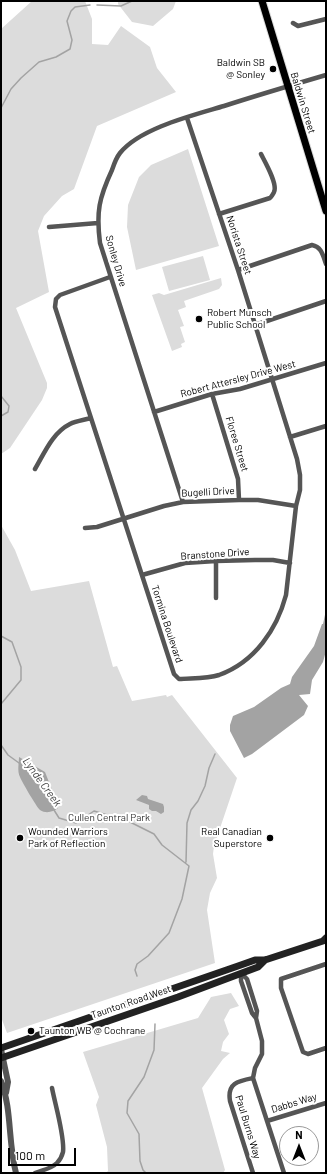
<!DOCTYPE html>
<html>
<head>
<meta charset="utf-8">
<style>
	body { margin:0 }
	#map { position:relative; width:327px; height:1174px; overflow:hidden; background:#fff; font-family:Barlow,sans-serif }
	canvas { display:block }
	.frame { position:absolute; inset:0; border:2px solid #000; pointer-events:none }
	.north { position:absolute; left:279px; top:1126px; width:40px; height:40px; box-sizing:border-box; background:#fff; border:1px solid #999; border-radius:50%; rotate:0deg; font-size:11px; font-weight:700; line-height:16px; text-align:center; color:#000 }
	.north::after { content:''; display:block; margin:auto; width:14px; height:18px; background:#000; clip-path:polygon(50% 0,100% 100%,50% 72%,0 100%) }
	.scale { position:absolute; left:8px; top:1148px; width:68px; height:18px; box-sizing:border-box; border:2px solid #000; border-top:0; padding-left:5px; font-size:12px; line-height:14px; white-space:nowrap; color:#000; -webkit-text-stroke:3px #fff; paint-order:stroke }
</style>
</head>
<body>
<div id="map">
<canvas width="327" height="1174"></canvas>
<div class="frame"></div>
<div class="north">N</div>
<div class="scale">100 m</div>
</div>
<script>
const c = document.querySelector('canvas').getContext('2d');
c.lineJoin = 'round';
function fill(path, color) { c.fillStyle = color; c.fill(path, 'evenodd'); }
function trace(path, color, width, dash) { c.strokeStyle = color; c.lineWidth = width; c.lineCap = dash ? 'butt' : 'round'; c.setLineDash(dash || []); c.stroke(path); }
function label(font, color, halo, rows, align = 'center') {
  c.font = font + ' Barlow,sans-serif'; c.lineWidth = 4; c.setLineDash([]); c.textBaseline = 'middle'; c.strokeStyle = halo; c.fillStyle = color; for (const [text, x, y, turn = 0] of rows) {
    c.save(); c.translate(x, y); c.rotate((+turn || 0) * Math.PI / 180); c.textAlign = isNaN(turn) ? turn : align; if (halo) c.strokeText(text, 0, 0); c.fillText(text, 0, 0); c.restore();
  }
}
const green = new Path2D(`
	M32,1H85L92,19V44L108,45L121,26L150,47L157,68L176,92L97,126L74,189L62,196L44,216L38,231L49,292L16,308L47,383V388L42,400L10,448L1,454V29Z
	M118,1H176L173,9L153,26L132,22L118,4Z
	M188,149L219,246L136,270L127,227L128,205L139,177L151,165Z
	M203,256L210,280L169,291L162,267Z
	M221,278L222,285L219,289L184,301L186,307L178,310L184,326L180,327L185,342L181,344L182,347L172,351L152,295L159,293L164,295Z
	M1,525L15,550L31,591L89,581L113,667L117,666L132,701L166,695L167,697L172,695L237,778L214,846L213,854L217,878L210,893L207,910L215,963L7,1033L1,1017Z
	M231,993L239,1006L230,1009L224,1020L229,1034L223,1042L221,1051L230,1053L223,1059L202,1088L225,1170L223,1173H106L108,1171L107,1147L96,1105L99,1097L83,1052L198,1018L211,997Z`);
const water = new Path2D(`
	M326,610V651L323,662L312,680L310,694L299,695L308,706L304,715L252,754L244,758L230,731V725L233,716L254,707L281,688L290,684L292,677L314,646L322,624H323Z
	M19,757L45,772L58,805V808C53,812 46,814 40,810C36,806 22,782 20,777C17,771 19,763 19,757Z
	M142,795L147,796L148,799L163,804L164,807V812L161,814L156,811H152L149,809V805L136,800Z`);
const stream = new Path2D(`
	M97,5L121,6L132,1
	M1,108L11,89L21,78L39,62L56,57L70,49L72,40L67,21L71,11L75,7L90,5
	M1,396L9,406L8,412L1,416
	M1,636L12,642L21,667V680L1,704
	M1,745L8,755L19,763
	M54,810L59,818L76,823L94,811L128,821L154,834L162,845L189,866L182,899L169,933L148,956L137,964L135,970L137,976
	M186,862L187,823L191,810L198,801L205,786L209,768L215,754
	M146,1173L143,1170L140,1161L139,1134L127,1113L128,1101L144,1077L154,1050L155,1024`);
const minor = new Path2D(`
	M293,23L298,26L326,19
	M219,214L270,198C271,197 274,193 274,192C278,184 265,162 261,154
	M49,227L98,223
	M238,270L312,245C322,247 323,256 326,264
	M110,277L60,295L56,299L55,307L174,674L179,679C192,678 207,679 219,675C255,662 277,629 286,595L296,506L300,490V475L297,459L238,270L187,118
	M255,325L326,301
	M212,394L238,479L239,500
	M154,412L212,394L240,389L326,363
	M290,437L326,426
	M35,469C44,454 52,433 70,424C76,421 84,420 91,418
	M183,502L100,243C96,212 99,198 112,170C114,164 116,158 120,153C140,128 194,115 224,106C258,95 292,85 326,75
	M85,528L97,527L164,506L183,502L239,500H258L296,506
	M216,561V598
	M142,575L185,563L216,561L255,560H273L290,563
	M326,964L281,979V988L303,1052L308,1054L326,1048
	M241,973V981L252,1013L256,1018L262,1041V1054L255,1068L253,1078L284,1173
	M241,973L247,979L257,1011L256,1018
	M267,1121L326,1103
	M35,1173C42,1170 51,1169 57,1163C60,1160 62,1156 63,1152C65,1137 55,1104 52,1088
	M253,1173L230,1101C227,1083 238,1081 253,1078`);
const tertiary = new Path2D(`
	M1,1049L8,1082L6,1093
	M1,1081C12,1109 8,1143 16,1173`);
const secondary = new Path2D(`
	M1,1048L238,966L255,960H265L323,941L326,938
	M1,1058L178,997L258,967L265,960`);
const primary = new Path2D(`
	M262,1L326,211`);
const markers = [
	[273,69,4,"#000"],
	[199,319,4,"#000"],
	[20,838,4,"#000"],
	[270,838,4,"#000"],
	[31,1031,4,"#000"]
];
const poiNames = [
	["Baldwin SB",265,63,"right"],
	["@ Sonley",265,75,"right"],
	["Robert Munsch",207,313],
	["Public School",207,325],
	["Wounded Warriors",28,832],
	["Park of Reflection",28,844],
	["Real Canadian",262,832,"right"],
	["Superstore",262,844,"right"],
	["Taunton WB @ Cochrane",39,1031]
];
const streetNames = [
	["Baldwin Street",303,103,73],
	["Norista Street",239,245,72],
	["Sonley Drive",116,261,74],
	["Robert Attersley Drive West",238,379,-15],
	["Floree Street",237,444,73],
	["Bugelli Drive",208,492,-3],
	["Branstone Drive",215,554,-4],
	["Tormina Boulevard",167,624,72],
	["Taunton Road West",131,1002,-19],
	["Dabbs Way",294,1103,-17],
	["Paul Burns Way",248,1127,73]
];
const parkNames = [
	["Cullen Central Park",109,818]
];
const waterNames = [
	["Lynde Creek",42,782,54]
];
fill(green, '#dcdcdc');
fill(water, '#a3a3a3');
trace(stream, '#a3a3a3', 1.5);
trace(primary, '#dbdbdb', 9);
trace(minor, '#555', 4.5);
trace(tertiary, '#555', 6);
trace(secondary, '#222', 7);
trace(primary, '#000', 7);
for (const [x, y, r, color] of markers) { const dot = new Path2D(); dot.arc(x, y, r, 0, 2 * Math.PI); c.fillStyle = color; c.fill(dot); trace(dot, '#fff', 1.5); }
label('10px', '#000', '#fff', poiNames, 'left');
label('10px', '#000', '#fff', streetNames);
label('10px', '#333', '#fff', parkNames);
label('italic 11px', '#444', '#fff', waterNames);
</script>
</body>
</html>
